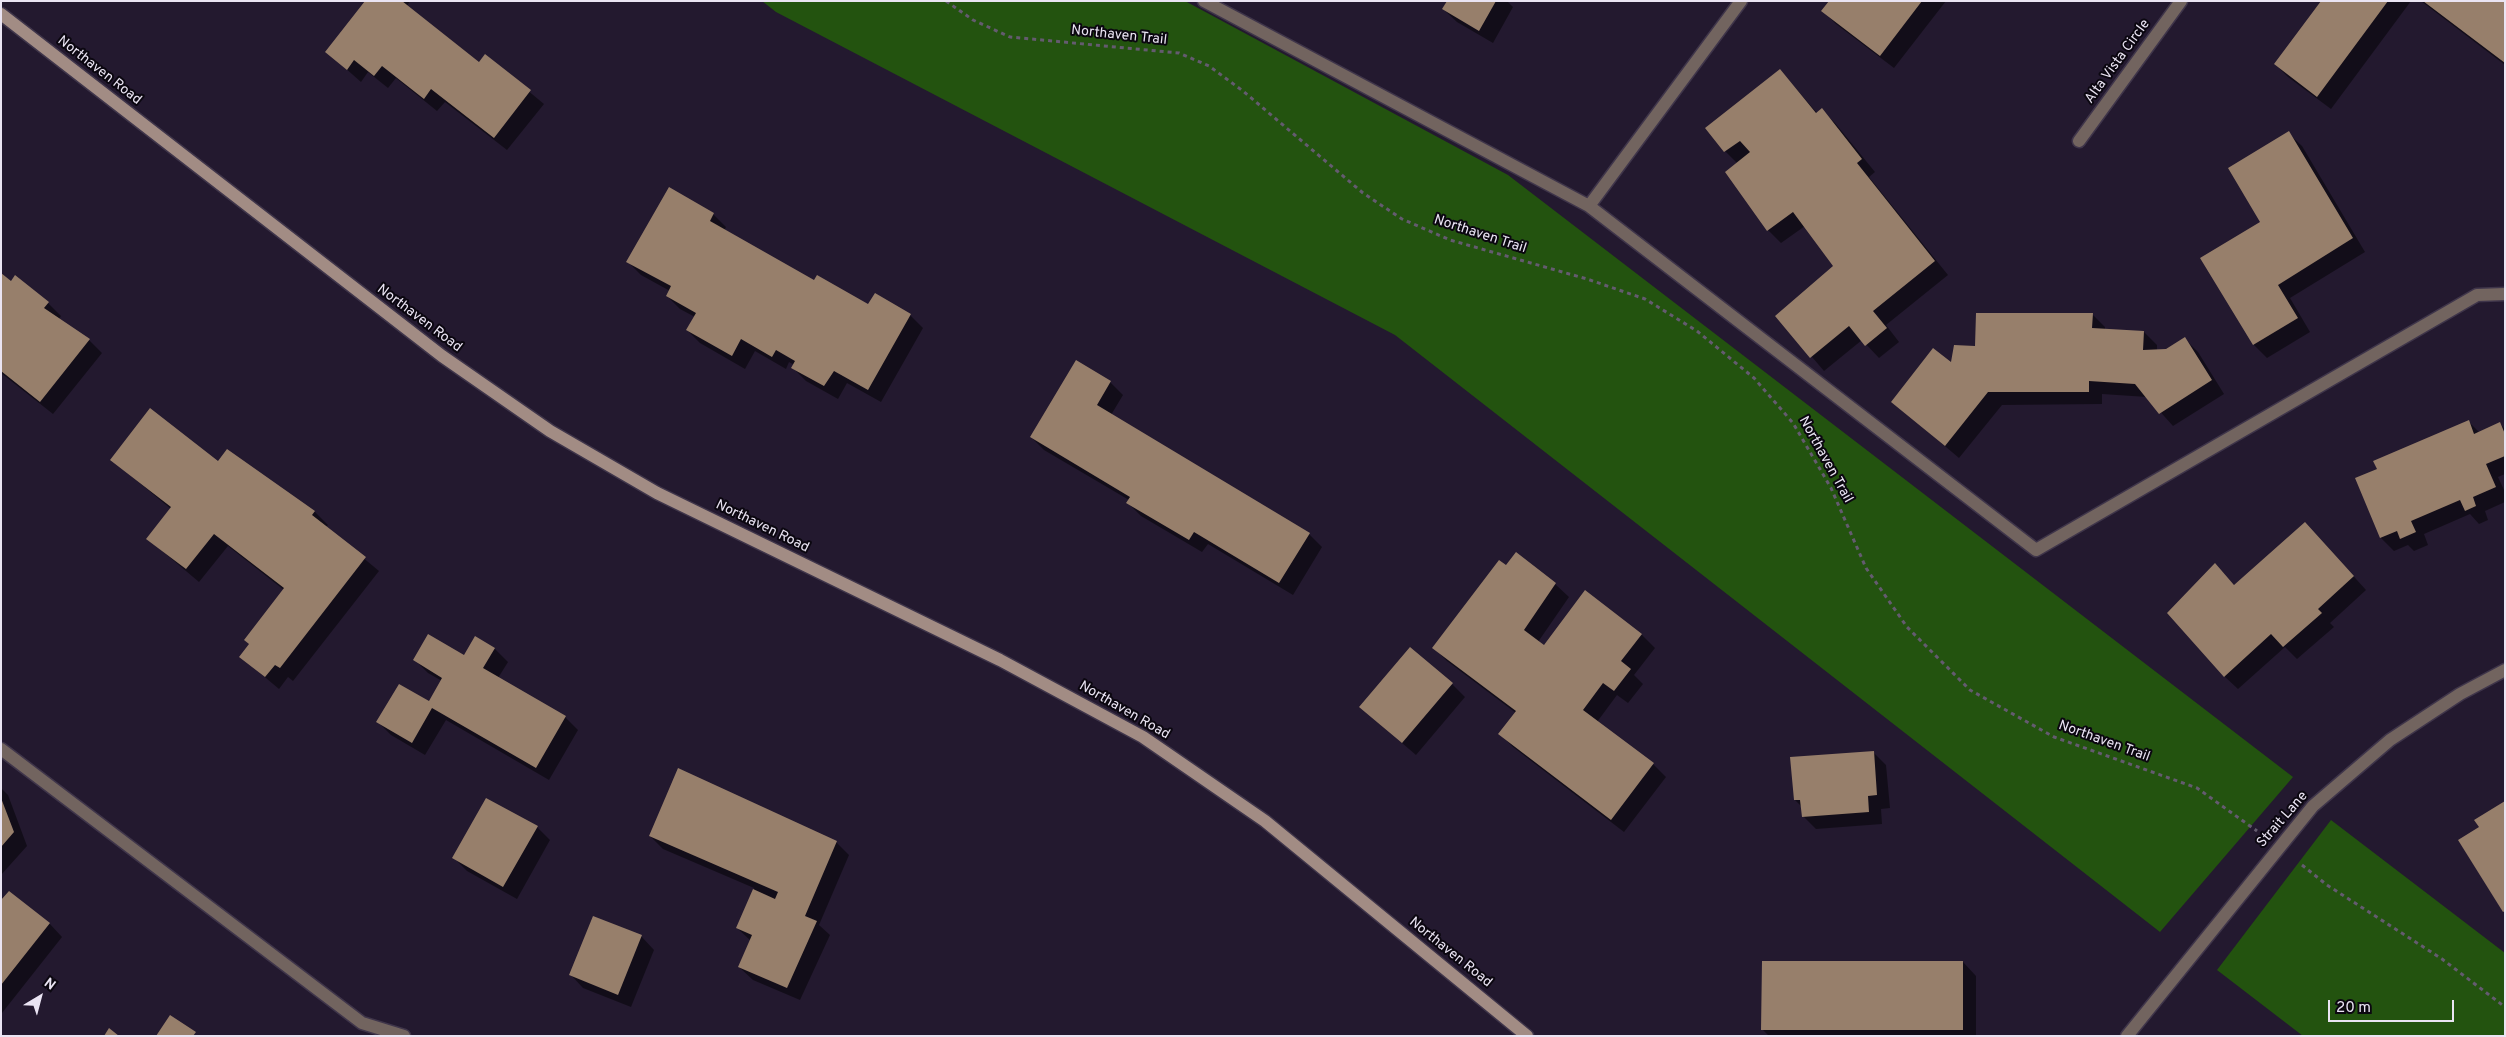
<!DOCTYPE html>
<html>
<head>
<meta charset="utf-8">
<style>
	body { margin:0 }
	#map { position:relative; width:2506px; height:1037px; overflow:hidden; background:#23192f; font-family:Overpass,sans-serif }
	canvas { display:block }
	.frame { position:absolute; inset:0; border:2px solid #eae4f3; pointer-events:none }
	.north { position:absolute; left:15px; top:972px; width:50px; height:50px; -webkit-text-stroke:4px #0b0710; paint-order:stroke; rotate:37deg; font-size:14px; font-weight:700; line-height:20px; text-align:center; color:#eae4f3 }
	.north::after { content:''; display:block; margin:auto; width:18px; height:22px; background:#eae4f3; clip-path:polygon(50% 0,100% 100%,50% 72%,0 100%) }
	.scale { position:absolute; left:2328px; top:1000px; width:126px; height:22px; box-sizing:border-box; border:2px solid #eae4f3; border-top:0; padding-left:6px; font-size:15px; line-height:18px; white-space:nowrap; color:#eae4f3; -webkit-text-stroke:4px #0b0710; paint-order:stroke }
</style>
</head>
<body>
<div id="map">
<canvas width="2506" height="1037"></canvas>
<div class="frame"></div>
<div class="north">N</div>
<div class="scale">20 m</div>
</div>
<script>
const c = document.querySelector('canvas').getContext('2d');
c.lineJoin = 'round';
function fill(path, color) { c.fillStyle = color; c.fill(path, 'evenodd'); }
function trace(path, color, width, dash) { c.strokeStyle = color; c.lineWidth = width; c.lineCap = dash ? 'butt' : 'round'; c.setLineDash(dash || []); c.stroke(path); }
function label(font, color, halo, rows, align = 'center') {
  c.font = font + ' Overpass,sans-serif'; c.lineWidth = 4; c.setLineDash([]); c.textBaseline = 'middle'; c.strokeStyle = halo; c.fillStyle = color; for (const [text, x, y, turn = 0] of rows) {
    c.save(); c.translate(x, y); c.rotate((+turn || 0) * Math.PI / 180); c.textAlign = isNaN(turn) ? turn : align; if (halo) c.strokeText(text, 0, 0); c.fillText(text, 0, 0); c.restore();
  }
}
const green = new Path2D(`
	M762,1H1185L1508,175L2293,777L2160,932L1395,335L776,12Z
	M2331,820L2505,953V1036H2303L2217,970Z`);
const shadow = new Path2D(`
	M366,1H410L407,6L480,63L486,56L544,104L507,150L445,102L437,111L396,78L388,88L368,72L361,82L327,52Z
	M1448,1H1507L1513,7L1493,43L1457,22L1443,9Z
	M1830,1H1946L1894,68L1836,24L1823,11Z
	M2322,1H2411L2331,109L2288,77L2275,64Z
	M2421,1H2501L2505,4V65Z
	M1780,70L1817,113L1821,109L1835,123L1875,172L1869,177L1948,275L1886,325L1899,342L1879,358L1862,340L1824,371L1777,316L1835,266L1805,226L1781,243L1768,230L1737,163L1725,151Z
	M2288,133L2302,146L2365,252L2290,298L2310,332L2267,358L2254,345L2202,259L2262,222Z
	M713,214L726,227L724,231L814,282L869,306L910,315L923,328L881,402L847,383L838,399L806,381L793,368L794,365L789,362L786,369L755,351L745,369L700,343L687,330L695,317L680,309L667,296L670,291L641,275L628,262Z
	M1,275L48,303L61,316L59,319L89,340L102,353L53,414L1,373Z
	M2092,314L2105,327V330L2144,332L2157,345V351L2166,350L2185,339L2198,352L2224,394L2173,426L2147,397L2102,394V404L2002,405L1959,458L1893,402L1977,347Z
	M1110,382L1123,395L1111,415L1309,534L1322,547L1293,595L1208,544L1202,552L1141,516L1128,503L1129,500L1044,450L1031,437Z
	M2469,422L2480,433L2500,424L2505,429V474L2498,477L2505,492V502L2485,511L2488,520L2479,524L2470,514L2424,534L2428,545L2414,551L2408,545L2394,551L2381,538L2357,479Z
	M228,451L315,512L328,525L326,527L379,571L293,681L288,677L279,689L241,657L284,590L228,546L199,582L148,539L171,509L112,460L218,462Z
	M2318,537L2366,590L2330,623L2334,627L2297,659L2285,647L2238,689L2224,676L2215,565L2235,586Z
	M1506,567L1555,584L1569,597L1538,642L1545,646L1585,592L1642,635L1655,648L1634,675L1643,684L1628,703L1617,695L1597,722L1653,764L1666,777L1624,832L1513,747L1500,734L1516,713L1447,661L1434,648Z
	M495,649L508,662L498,678L565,717L578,730L549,780L446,720L425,755L391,735L378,722L429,702L442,681L428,673L415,660L465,656Z
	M1452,684L1465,697L1416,755L1360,707Z
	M1873,752L1886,765L1890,808L1881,809L1882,824L1816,829L1803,816L1802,807L1795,800Z
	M1,788L8,795L27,846L1,875Z
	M537,827L550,840L517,899L467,871L454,858Z
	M650,836L836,842L849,855L819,925L830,935L800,1000L753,980L739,967L751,941L737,928L754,888L663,849Z
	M1,902L49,923L62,937L2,1013Z
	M641,936L654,950L631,1007L583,988L570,974Z
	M1963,962L1976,976V1036H1769L1763,1030Z`);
const building = new Path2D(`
	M365,1H402L479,62L485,54L531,90L494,138L431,89L424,99L382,66L374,76L354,60L347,70L325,52Z
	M1447,1H1496L1479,31L1442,9Z
	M1829,1H1922L1880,56L1821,11Z
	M2321,1H2388L2317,97L2274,64Z
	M2423,1H2504L2505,63Z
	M1780,69L1816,113L1822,108L1862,159L1857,163L1935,261L1873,311L1887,328L1865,346L1849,326L1810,358L1775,316L1833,266L1793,212L1767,231L1725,172L1750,152L1740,141L1724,152L1705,128Z
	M2289,131L2353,238L2278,285L2298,318L2253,345L2200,258L2260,222L2228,168Z
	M669,187L714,213L710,221L814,280L817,275L868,304L875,293L911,314L868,390L834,371L824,386L791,368L795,361L776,350L772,357L741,339L732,356L686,330L696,313L666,296L671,286L626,262Z
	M1,273L11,281L15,275L49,302L44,308L90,339L40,402L1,371Z
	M1976,313H2093L2092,328L2144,331L2143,350L2166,349L2185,337L2212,380L2159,414L2135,384L2089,381V392H1988L1945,446L1891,402L1933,348L1951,362L1954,345L1975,346Z
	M1076,360L1111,381L1097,405L1310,533L1279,583L1194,532L1189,540L1126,503L1130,497L1030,437Z
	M150,408L218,461L227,449L315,511L312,515L366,557L280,668L275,665L265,677L239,657L249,644L244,640L284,588L214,534L186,569L146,539L171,507L110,460Z
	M2469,420L2474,434L2500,422L2505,434V456L2486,464L2496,487L2473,497L2476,506L2465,511L2460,500L2411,521L2416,532L2400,539L2397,531L2380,538L2355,478L2377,469L2373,461Z
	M2305,522L2354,576L2318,609L2322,613L2283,647L2271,634L2224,677L2167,613L2215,563L2234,585Z
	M1516,552L1556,583L1524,630L1544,645L1585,590L1642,634L1621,661L1631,669L1614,691L1603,683L1583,710L1654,763L1611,820L1498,734L1516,711L1432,648L1499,560L1506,565Z
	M428,634L464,655L475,636L495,648L483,668L566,716L536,768L432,708L412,743L376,722L399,684L429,701L442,678L413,660Z
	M1410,647L1453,683L1402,743L1359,707Z
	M1874,751L1877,795L1868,796L1869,812L1802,817L1800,800H1794L1790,757Z
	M678,768L837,841L805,916L817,921L787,988L738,967L752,935L736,928L753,889L775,899L778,892L649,836Z
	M1,798L14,832L1,847Z
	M486,798L538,826L503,887L452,858Z
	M2505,801V911L2503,912L2458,840L2479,827L2474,820Z
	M9,891L50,923L1,985V900Z
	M593,916L642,935L618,995L569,975Z
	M1762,961H1963V1030H1761Z
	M170,1015L196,1032L193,1036H156Z
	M109,1028L119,1036H104Z`);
const path = new Path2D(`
	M946,1L973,20L1010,37L1179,53L1209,66L1243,91L1363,193L1402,219L1450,240L1587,279L1645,299L1697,331L1754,378L1793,423L1831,488L1866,568L1907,627L1970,690L2054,737L2197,788L2257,831
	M2302,865L2327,885L2442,959L2505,1007`);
const lane = new Path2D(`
	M1204,1L1589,206L1741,1
	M1589,206L2036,550L2477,295L2505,294
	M1,749L362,1023L404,1036`);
const street = new Path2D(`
	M2079,141L2181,1
	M2127,1036L2313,806L2390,740L2460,694L2505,670`);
const secondary = new Path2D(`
	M1,14L442,356L550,431L657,493L1000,660L1143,737L1265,821L1527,1036`);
const streetNames = [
	["Northaven Trail",1119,36,6],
	["Alta Vista Circle",2118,62,-54],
	["Northaven Road",99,71,38],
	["Northaven Trail",1480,235,18],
	["Northaven Road",419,319,37],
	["Northaven Trail",1825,460,61],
	["Northaven Road",762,527,26],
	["Northaven Road",1124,711,30],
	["Northaven Trail",2104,742,20],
	["Strait Lane",2283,820,-49],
	["Northaven Road",1450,953,39]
];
fill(green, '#23530f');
fill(shadow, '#0007');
fill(building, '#977f6b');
trace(lane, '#3f354a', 15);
trace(street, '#3f354a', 15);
trace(secondary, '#3f354a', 15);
trace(path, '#645b6f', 3, [4, 4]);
trace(lane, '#72645f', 12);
trace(street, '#72645f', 12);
trace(secondary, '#a28c84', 12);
label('14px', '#eae4f3', '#0b0710', streetNames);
</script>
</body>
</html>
